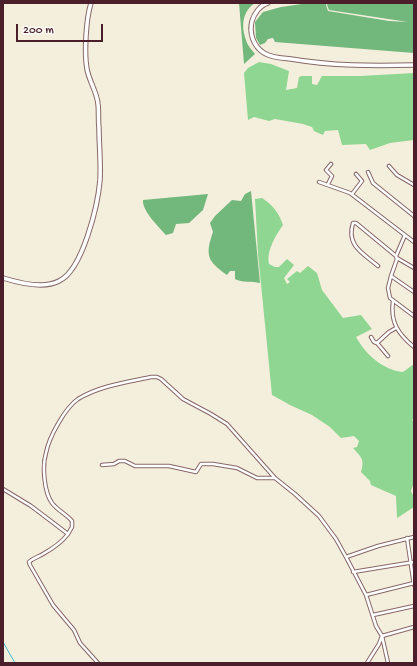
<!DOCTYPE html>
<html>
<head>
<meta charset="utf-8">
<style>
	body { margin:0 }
	#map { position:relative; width:417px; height:666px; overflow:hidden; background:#f4efdd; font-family:"Gochi Hand",sans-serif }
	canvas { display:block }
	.frame { position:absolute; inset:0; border:4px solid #4a1f2b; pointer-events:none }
	.scale { position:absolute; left:16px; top:24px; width:87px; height:18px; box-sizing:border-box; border:2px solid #4a1f2b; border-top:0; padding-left:5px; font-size:12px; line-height:14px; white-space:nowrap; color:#4a1f2b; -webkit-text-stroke:3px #fdfcf7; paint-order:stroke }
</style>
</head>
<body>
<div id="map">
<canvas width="417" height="666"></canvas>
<div class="frame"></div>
<div class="scale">200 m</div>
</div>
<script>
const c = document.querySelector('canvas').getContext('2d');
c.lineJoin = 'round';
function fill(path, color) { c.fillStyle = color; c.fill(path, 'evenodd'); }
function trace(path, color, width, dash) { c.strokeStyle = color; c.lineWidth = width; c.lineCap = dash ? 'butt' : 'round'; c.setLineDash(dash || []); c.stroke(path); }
const green = new Path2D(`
	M259,62L271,64L289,71L286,90L297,88L299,77L302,76H312V84L317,85L322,76H360L414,73V140L390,143L370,150L366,144L342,145L338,130L325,131L323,135L314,131L312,127L303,124L275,119L269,121L254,117L248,120L244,73L248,68Z
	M262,198C273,205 279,213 283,225C276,235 266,251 269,264L275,267H279L287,259L294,265L284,278L287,284L290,282L287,279L297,271L300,273L308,266L317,273L322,290L343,318L361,315L372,329L356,337C366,355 383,370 403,372L414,364V418L412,420L414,422V482L411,491L414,497V507L397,518L396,496L371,485L370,481L361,472C365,459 361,457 353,448L357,447L359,441L354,436L341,438L330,427L312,415L290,405L272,395L258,254L255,199Z`);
const forest = new Path2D(`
	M239,3H255C242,12 241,26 246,40C247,45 252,50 255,54L244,64Z
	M309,3H327L326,5L328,11L389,21L408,22L329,10L327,5L328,3H414V53L275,42L273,38L268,39L265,43L260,45L256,38L255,22L263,12L281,7Z
	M251,191L260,283C252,281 242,283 235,279V271H230L227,275C207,261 205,255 213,232L210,223L215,216L232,200L241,201L245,194Z
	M208,194L203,210L189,223L176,224L173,233L166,235C159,227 142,211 143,200Z`);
const stream = new Path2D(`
	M3,642L15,663`);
const street = new Path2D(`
	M389,166L397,175L414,185
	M368,172L373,183L414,216
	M319,182L350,193L414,242
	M328,184L332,176L326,170L331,164
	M352,194L362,181L356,174
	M396,256L405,235
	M397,258L414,268
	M378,266C363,253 346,246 353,223H356L396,256L397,259L391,276
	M414,292L391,276L388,288L390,298L414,316
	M393,301C390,322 398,334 414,347
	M371,337L374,342L377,343
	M388,356L377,343L389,332L396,328
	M102,465L114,464L119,461H125L135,466H169L196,472L201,464H213L237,468L257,478H274
	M3,489L31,506L68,534L72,527V521C66,514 57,510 52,503C44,492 42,466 46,453C49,437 65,408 78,399C99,386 127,382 151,377H157L161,379L183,399L211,414L227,424L275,478L295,494L319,516L336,539L346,557L378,546L414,537
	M68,534C62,542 52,549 43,554C38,557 33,558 29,562L30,565L53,605L74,630L80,643L98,663
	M407,538L414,585
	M346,557L366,595L376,626L382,636L388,663
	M353,572L414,562
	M366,595L414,583
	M373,615L414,606
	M367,663L379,644L382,636L414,627`);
const secondary = new Path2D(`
	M268,3C260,5 254,14 252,21C249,33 253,46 264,53C272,58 282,58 291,59C332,66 373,66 414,65
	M3,278C19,283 44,289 59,281C83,270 98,204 100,180C101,163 99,145 99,128C98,120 99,112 98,104C97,92 89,81 87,69C84,53 86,19 91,3`);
fill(green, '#8ed691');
fill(forest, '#72b77b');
trace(stream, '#4eb7cc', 1);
trace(street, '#866869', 4.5);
trace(secondary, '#866869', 5.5);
trace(street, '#fff', 2.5);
trace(secondary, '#fff', 3.5);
</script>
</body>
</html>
